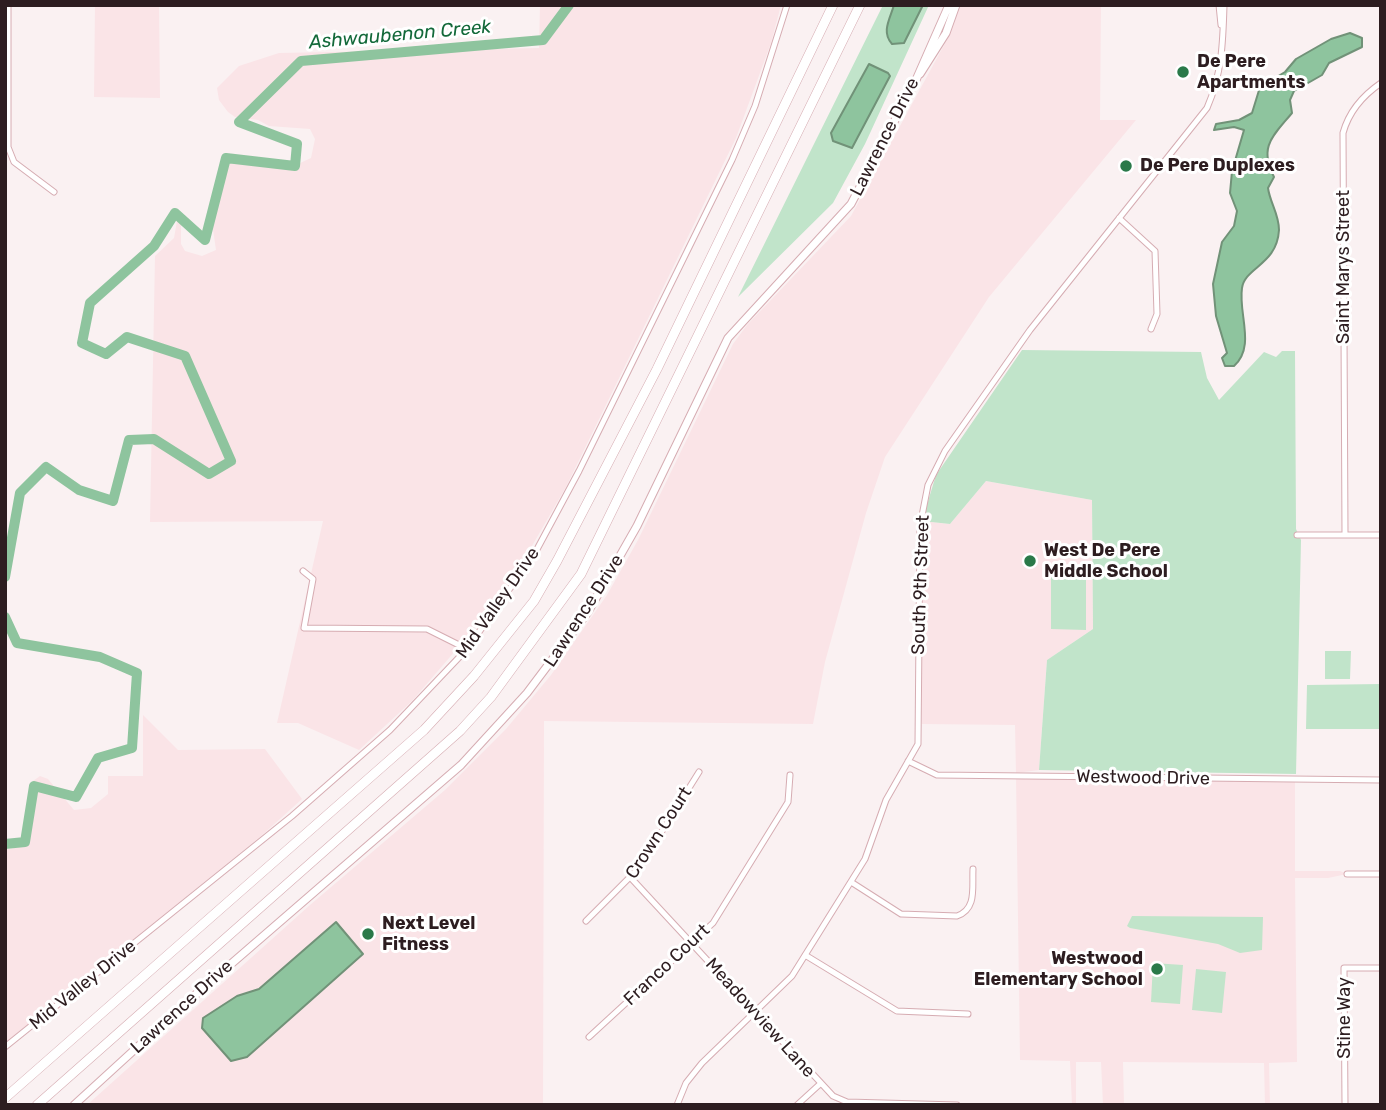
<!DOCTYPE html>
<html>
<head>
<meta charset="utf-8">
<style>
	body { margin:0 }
	#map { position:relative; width:1386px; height:1110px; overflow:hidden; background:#faf1f2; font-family:Rubik,sans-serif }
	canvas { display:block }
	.frame { position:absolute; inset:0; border:7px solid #2d1d20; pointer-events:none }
</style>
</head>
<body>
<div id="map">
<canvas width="1386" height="1110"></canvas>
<div class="frame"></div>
</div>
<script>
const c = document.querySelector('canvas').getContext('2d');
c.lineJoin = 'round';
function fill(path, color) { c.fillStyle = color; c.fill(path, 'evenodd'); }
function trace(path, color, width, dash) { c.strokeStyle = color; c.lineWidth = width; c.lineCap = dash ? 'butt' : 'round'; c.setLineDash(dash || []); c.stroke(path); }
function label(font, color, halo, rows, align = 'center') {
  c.font = font + ' Rubik,sans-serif'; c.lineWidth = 6; c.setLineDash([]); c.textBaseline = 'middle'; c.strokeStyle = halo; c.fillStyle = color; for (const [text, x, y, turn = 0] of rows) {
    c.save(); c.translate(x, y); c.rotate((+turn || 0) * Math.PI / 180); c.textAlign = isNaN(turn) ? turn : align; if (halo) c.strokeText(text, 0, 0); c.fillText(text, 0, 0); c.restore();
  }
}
const built = new Path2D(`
	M95,5H159L160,98L94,97Z
	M540,5H781L771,43L736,138L566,487L510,584L487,614L412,701L359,750L298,723H277L323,521L150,522L155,256L174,238L177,221L181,224V244L185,251L202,256L216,250L212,222L229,161L276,166L298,164L311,158L315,139L310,129L269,126L258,120L235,117L228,112L219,100L217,88L239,66L279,53L539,48Z
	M960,5H1101L1100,120H1136L989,297L885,457L866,513L825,662L813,724L544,721L543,1105H87L310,905L445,790L506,729L551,675L607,595L638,540L733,344L747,325L851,216L949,36Z
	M986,481L1092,500L1093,629L1047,660L1039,770L1016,773L1015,725L922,724V521L950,524Z
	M143,715L178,750L265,749L302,799L260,837L5,1043V850L23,846L30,839L33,781L40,776L48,779L74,810L91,808L108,794V776H143Z
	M1016,777L1295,782V871H1340L1347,874L1328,878H1295L1297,1062L1269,1063L1270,1105H1265L1264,1063L1123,1062L1124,1105H1103L1101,1062H1076V1105H1072L1070,1061L1020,1060Z`);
const green = new Path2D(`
	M883,5H929L865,144L833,203L738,297Z
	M1022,350L1201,352L1207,378L1219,400L1264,352L1276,357L1282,351H1295L1296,529L1301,540L1296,774L1039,770L1047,660L1093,629L1092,500L986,481L950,524L922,521L936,475Z
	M1051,574L1086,575V630L1051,629Z
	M1325,651H1351L1350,679H1325Z
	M1381,684V729H1306L1307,685Z
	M1132,916L1263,917L1262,950L1240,953L1218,944L1130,928L1127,926Z
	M1153,963L1183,965L1180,1004L1151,1002Z
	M1196,969L1226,972L1222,1013L1192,1010Z`);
const water = new Path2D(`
	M894,5H923L904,43L892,44C881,32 890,19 894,5Z
	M1350,33L1362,38V47L1329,63L1322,75L1294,91L1290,100L1292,113C1274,135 1258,146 1274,177L1268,188C1270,203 1279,214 1279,230C1277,265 1245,267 1242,288C1238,314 1256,346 1234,366H1225L1222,358L1227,353L1216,316L1213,284L1222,242L1234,226L1237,211L1230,193L1232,171L1244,130L1234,127L1214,130L1216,124L1239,120L1252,113L1260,87L1285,72L1296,59L1331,39Z
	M869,64L888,73L890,76L852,148L833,141L831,133Z
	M336,922L363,954L247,1057L231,1061L202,1028L203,1018L237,996L259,989Z`);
const river = new Path2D(`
	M5,577L20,493L46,467L79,490L113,501L129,440L154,439L209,474L231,461L185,356L127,337L106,354L82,343L90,303L154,246L175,213L205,240L226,158L295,166L297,144L239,122L301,61L543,40L569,5
	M5,617L17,643L100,657L137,673L132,748L98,758L76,797L34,786L25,842L5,844`);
const minor = new Path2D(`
	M8,5V147L14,162L54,192
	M1219,5L1221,25
	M1119,218L1155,251L1157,314L1151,329
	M1297,535H1381
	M1345,535L1343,133C1349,111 1362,96 1381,83
	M303,571L313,579L304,628L427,629L467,649
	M908,761L937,775L1381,780
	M1347,874H1381
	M631,878L833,1096L847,1102L957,1105
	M851,882L901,914L957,916C977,909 972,888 973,869
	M586,921L639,868L699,772
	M805,955L897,1011L968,1014
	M589,1037L713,923L788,802L790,775
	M5,1047L292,816L390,730L467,649L535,553L579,471L732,160L755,106L787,5
	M677,1105L686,1083L702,1063L792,976L865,859L886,800L918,744L920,526L928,485L945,451L1030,330L1207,108C1222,74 1223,42 1224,5
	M797,1105L820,1084
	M1345,1105L1344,968H1381`);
const secondary = new Path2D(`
	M920,74L946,33L956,5
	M74,1105L179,1009L461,765L527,693L588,612L637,526L728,338L851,204L916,80L949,5`);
const motorway = new Path2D(`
	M5,1098L424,730L474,676L534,601L557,561L657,369L833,5
	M37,1105L460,731L491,697L581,574L860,5`);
const markers = [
	[1183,72,7,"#2a7949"],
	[1126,166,7,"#2a7949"],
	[1030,561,7,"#2a7949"],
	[368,934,7,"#2a7949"],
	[1157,969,7,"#2a7949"]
];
const poiNames = [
	["De Pere",1197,62],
	["Apartments",1197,83],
	["De Pere Duplexes",1140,166],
	["West De Pere",1044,551],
	["Middle School",1044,572],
	["Next Level",382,924],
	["Fitness",382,945],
	["Westwood",1143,959,"right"],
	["Elementary School",1143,980,"right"]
];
const streetNames = [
	["Lawrence Drive",885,137,-63],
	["Saint Marys Street",1344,267,-90],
	["South 9th Street",921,585,-88],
	["Mid Valley Drive",498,603,-55],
	["Lawrence Drive",584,611,-57],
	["Westwood Drive",1143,778,1],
	["Crown Court",659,833,-57],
	["Franco Court",667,965,-43],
	["Mid Valley Drive",83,985,-39],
	["Lawrence Drive",182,1007,-42],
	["Meadowview Lane",760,1018,48],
	["Stine Way",1345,1018,-90]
];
const waterNames = [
	["Ashwaubenon Creek",400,35,-5]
];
fill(built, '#fae4e7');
fill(green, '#c1e4ca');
fill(water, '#8ec49e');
trace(water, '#719278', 2);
trace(river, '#8ec49e', 10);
trace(minor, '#d6acb2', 7);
trace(secondary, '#d6acb2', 9);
trace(motorway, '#d6acb2', 10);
trace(minor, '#fff', 5);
trace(secondary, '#fff', 7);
trace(motorway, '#fff', 9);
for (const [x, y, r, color] of markers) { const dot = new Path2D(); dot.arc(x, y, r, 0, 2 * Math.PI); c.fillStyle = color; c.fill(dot); trace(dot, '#fff', 2.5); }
label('bold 18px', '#2d1d20', '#fff', poiNames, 'left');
label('18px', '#2d1d20', '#fff', streetNames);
label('italic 19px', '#13693a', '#fff', waterNames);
</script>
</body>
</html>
